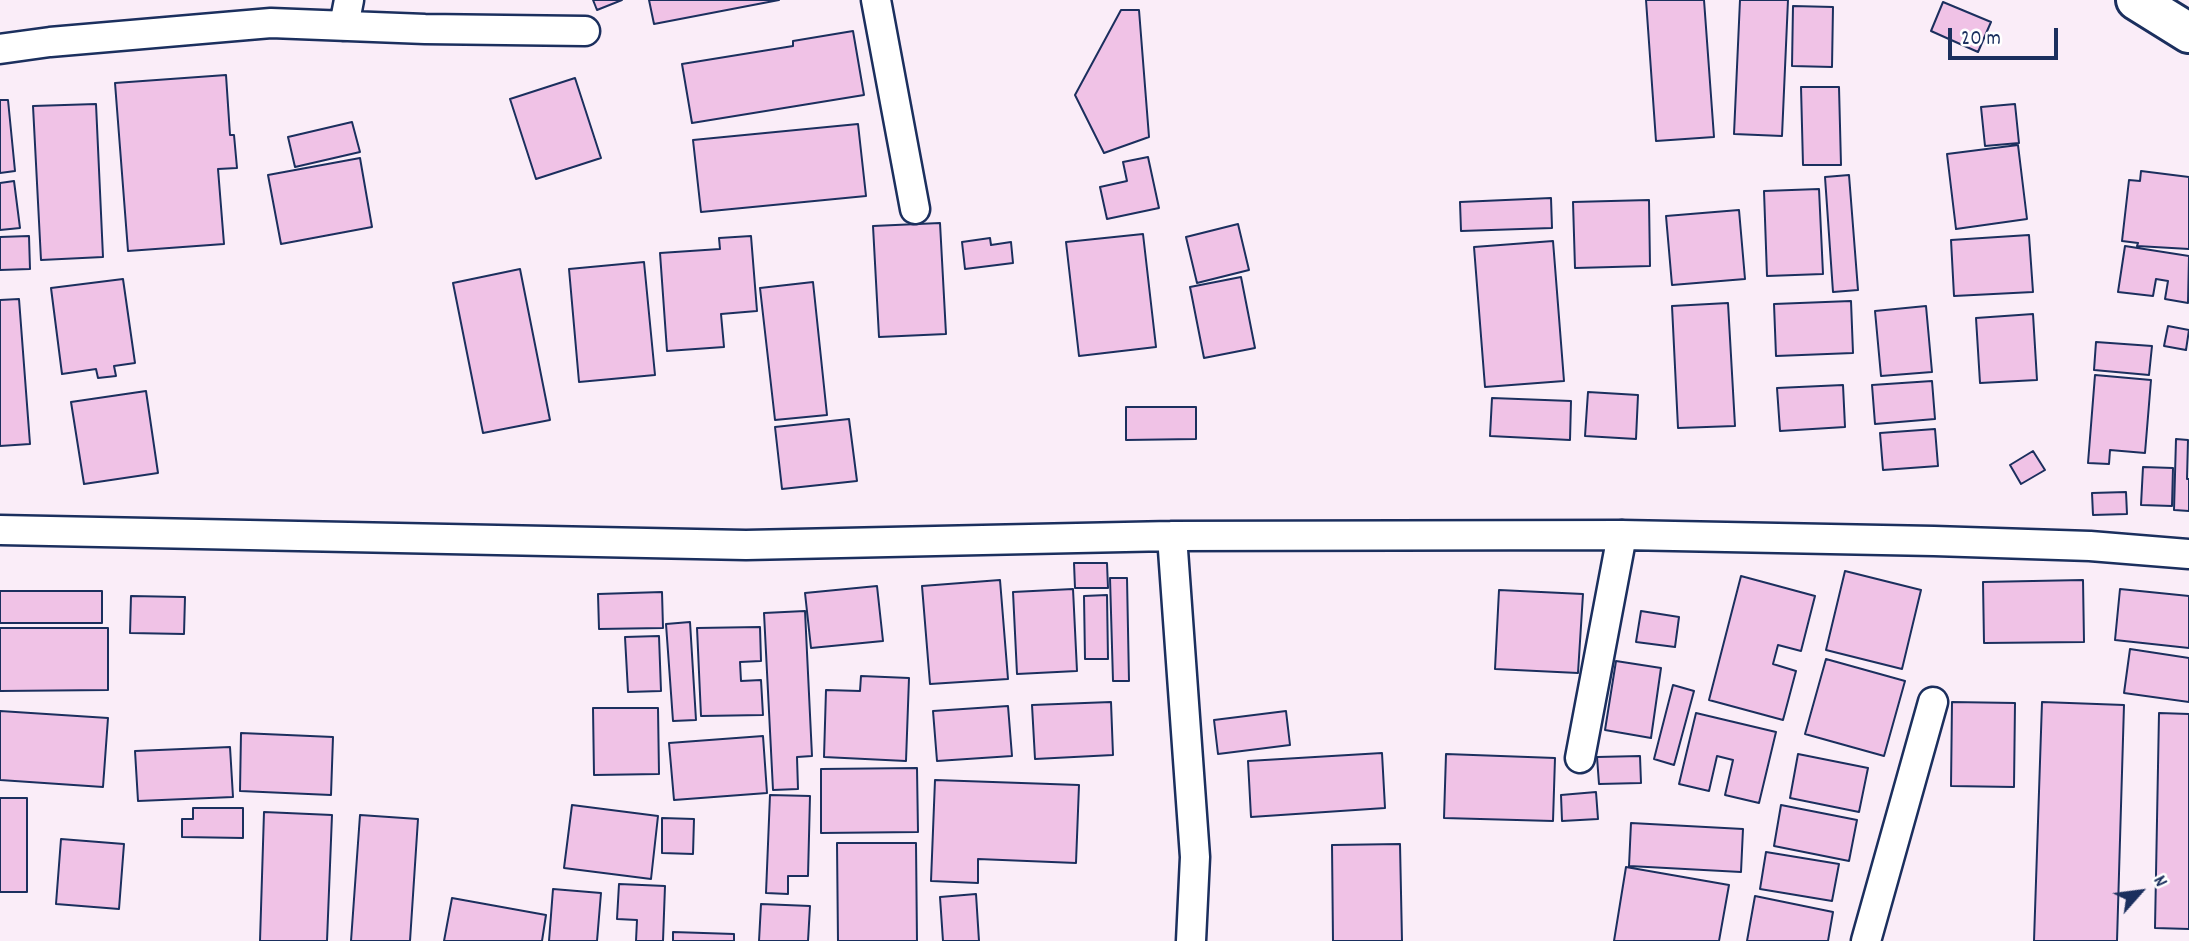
<!DOCTYPE html>
<html>
<head>
<meta charset="utf-8">
<style>
	body { margin:0 }
	#map { position:relative; width:2189px; height:941px; overflow:hidden; background:#faedf8; font-family:Dekko,sans-serif }
	canvas { display:block }
	.north { position:absolute; left:2105px; top:857px; width:70px; height:70px; -webkit-text-stroke:5px #fff; paint-order:stroke; rotate:62deg; font-size:19px; font-weight:700; line-height:28px; text-align:center; color:#1b2f5e }
	.north::after { content:''; display:block; margin:auto; width:24px; height:32px; background:#1b2f5e; clip-path:polygon(50% 0,100% 100%,50% 72%,0 100%) }
	.scale { position:absolute; left:1948px; top:28px; width:110px; height:32px; box-sizing:border-box; border:4px solid #1b2f5e; border-top:0; padding-left:9px; font-size:21px; line-height:24px; white-space:nowrap; color:#1b2f5e; -webkit-text-stroke:5px #fff; paint-order:stroke }
</style>
</head>
<body>
<div id="map">
<canvas width="2189" height="941"></canvas>
<div class="north">N</div>
<div class="scale">20 m</div>
</div>
<script>
const c = document.querySelector('canvas').getContext('2d');
c.lineJoin = 'round';
function fill(path, color) { c.fillStyle = color; c.fill(path, 'evenodd'); }
function trace(path, color, width, dash) { c.strokeStyle = color; c.lineWidth = width; c.lineCap = dash ? 'butt' : 'round'; c.setLineDash(dash || []); c.stroke(path); }
const building = new Path2D(`
	M593,0H622L597,10Z
	M649,0H779L654,24Z
	M1646,0H1704L1714,137L1656,141Z
	M1740,0H1788L1782,136L1734,134Z
	M1943,2L1991,22L1978,52L1931,31Z
	M1793,6L1833,7L1832,67L1792,66Z
	M1121,10H1139L1149,137L1104,153L1075,95Z
	M853,31L864,95L692,123L682,64L793,46V41Z
	M226,75L230,135H234L237,168L218,169L224,244L128,251L115,83Z
	M575,78L601,158L536,179L510,99Z
	M1801,87H1839L1841,165H1803Z
	M0,100H8L15,171L0,173Z
	M96,104L103,257L41,260L33,106Z
	M2015,104L2019,143L1985,146L1981,107Z
	M352,122L360,152L295,167L288,137Z
	M858,124L866,196L701,212L693,140Z
	M2018,145L2027,219L1956,229L1947,154Z
	M1148,157L1159,208L1107,219L1100,187L1127,181L1123,162Z
	M360,158L372,227L281,244L268,175Z
	M2141,171L2189,177V249L2137,246L2138,243L2122,241L2129,180L2140,181Z
	M1849,175L1858,290L1833,292L1825,177Z
	M14,181L20,228L0,230V183Z
	M1819,189L1823,274L1767,276L1764,191Z
	M1551,198L1552,228L1461,231L1460,202Z
	M1649,200L1650,266L1575,268L1573,202Z
	M1739,210L1745,279L1672,285L1666,216Z
	M940,223L946,334L879,337L873,226Z
	M1238,224L1249,270L1197,283L1186,237Z
	M1143,234L1156,347L1079,356L1066,242Z
	M2029,235L2033,292L1954,296L1951,240Z
	M29,236L30,269L0,270V237Z
	M751,236L757,311L721,314L724,347L667,351L660,253L720,249L719,238Z
	M990,238L991,245L1011,242L1013,263L965,269L962,242Z
	M1553,241L1564,381L1485,387L1474,247Z
	M2125,246L2189,256L2188,303L2165,299L2168,281L2156,279L2153,296L2118,292Z
	M644,262L655,375L579,382L569,269Z
	M520,269L550,420L483,433L453,283Z
	M1241,277L1255,348L1204,358L1190,287Z
	M123,279L135,363L114,366L116,376L98,378L96,369L62,374L51,288Z
	M813,282L827,415L775,420L760,288Z
	M19,299L30,444L0,446V300Z
	M1851,301L1853,353L1776,356L1774,304Z
	M1728,303L1735,426L1678,428L1672,306Z
	M1926,306L1932,372L1881,376L1875,311Z
	M2033,314L2037,380L1980,383L1976,318Z
	M2168,326L2189,330L2186,350L2164,346Z
	M2096,342L2152,346L2149,375L2094,370Z
	M2095,375L2151,380L2145,453L2110,450L2109,464L2088,463Z
	M1932,381L1935,419L1875,424L1872,385Z
	M1843,385L1845,427L1780,431L1777,388Z
	M146,391L158,473L84,484L71,402Z
	M1588,392L1638,395L1636,439L1585,436Z
	M1492,398L1571,401L1570,440L1490,436Z
	M1126,407H1196V439L1126,440Z
	M849,419L857,481L782,489L775,427Z
	M1935,429L1938,466L1883,470L1880,433Z
	M2176,439L2188,440L2187,479H2189V511L2174,510Z
	M2033,451L2045,470L2021,484L2010,465Z
	M2143,467L2173,468L2172,506L2141,505Z
	M2126,492L2127,514L2093,515L2092,493Z
	M1074,563H1107L1108,588H1075Z
	M1845,571L1921,590L1902,669L1826,650Z
	M1741,576L1815,596L1801,651L1778,645L1773,664L1796,671L1783,720L1709,700Z
	M1110,578H1127L1129,681H1113Z
	M1000,580L1008,679L930,684L922,586Z
	M2083,580L2084,642L1984,643L1983,582Z
	M877,586L883,641L811,648L805,593Z
	M1073,589L1077,671L1017,674L1013,592Z
	M2120,589L2189,596V648L2115,640Z
	M1499,590L1583,594L1578,673L1495,669Z
	M0,591H102V623H0Z
	M662,592L663,628L599,629L598,594Z
	M1107,595L1108,659H1085L1084,596Z
	M131,596L185,597L184,634L130,633Z
	M805,611L812,756L797,757L798,789L773,790L764,613Z
	M1641,611L1679,617L1675,647L1636,642Z
	M690,622L696,720L673,721L666,624Z
	M760,627L761,661L740,662L741,681L761,680L763,715L701,716L697,628Z
	M0,628H108V690L0,691Z
	M659,636L661,691L628,692L625,637Z
	M2130,649L2189,658V702L2124,693Z
	M1826,659L1905,681L1884,756L1805,734Z
	M1616,661L1661,668L1651,738L1605,730Z
	M861,676L909,678L906,761L824,757L826,690L860,691Z
	M1673,685L1694,691L1674,765L1654,759Z
	M1111,702L1113,755L1035,759L1032,705Z
	M1952,702L2015,703L2014,787L1951,786Z
	M2042,702L2124,705L2117,941H2034Z
	M1008,706L1012,756L937,761L933,711Z
	M593,708H658L659,774L594,775Z
	M0,711L108,718L103,787L0,780Z
	M1286,711L1290,745L1218,754L1214,720Z
	M1696,713L1776,732L1759,803L1725,795L1733,760L1717,756L1709,791L1679,784Z
	M2159,713L2189,714V929L2155,928Z
	M241,733L333,737L331,795L240,791Z
	M763,736L767,793L674,800L669,743Z
	M230,747L233,797L138,801L135,751Z
	M1382,753L1385,808L1251,817L1248,761Z
	M1446,754L1555,758L1553,821L1444,818Z
	M1798,754L1868,768L1859,812L1790,798Z
	M1640,756L1641,783L1599,784L1597,757Z
	M917,768L918,832L821,833V769Z
	M935,780L1079,785L1076,863L978,859V883L931,881Z
	M1596,792L1598,819L1562,821L1561,795Z
	M770,795L810,796L808,876H788V894L766,893Z
	M0,798H27V892H0Z
	M572,805L658,816L651,879L564,868Z
	M1781,805L1857,820L1849,861L1774,846Z
	M193,808H243V838L182,837V819H193Z
	M264,812L332,815L327,941H260Z
	M360,815L418,819L410,941H351Z
	M662,818L694,819L693,854L662,853Z
	M1631,823L1743,829L1741,872L1629,866Z
	M61,839L124,844L119,909L56,904Z
	M837,843H916L917,941H838Z
	M1400,844L1402,941H1333L1332,845Z
	M1766,852L1839,864L1832,901L1760,889Z
	M1626,867L1729,885L1719,941H1614Z
	M619,884L665,886L663,941H636L637,920L617,919Z
	M553,889L601,893L597,941H549Z
	M976,894L979,941H943L940,897Z
	M1755,896L1833,912L1828,941H1747Z
	M452,898L546,915L542,941H444Z
	M761,904L810,906L808,941H759Z
	M673,932L734,934V941H673Z`);
const street = new Path2D(`
	M876,0L915,209
	M344,26L349,0
	M0,49L50,42L271,23L425,29L585,31
	M0,530L746,545L1172,536L1622,535L1934,541L2090,546L2189,554
	M1172,536L1195,857L1191,941
	M1580,758L1622,535
	M1866,941L1933,702`);
const secondary = new Path2D(`
	M2136,0L2189,33`);
fill(building, '#f0c2e6');
trace(building, '#1b2f5e', 2);
trace(street, '#1b2f5e', 33);
trace(secondary, '#1b2f5e', 44);
trace(street, '#fff', 28);
trace(secondary, '#fff', 38);
</script>
</body>
</html>
